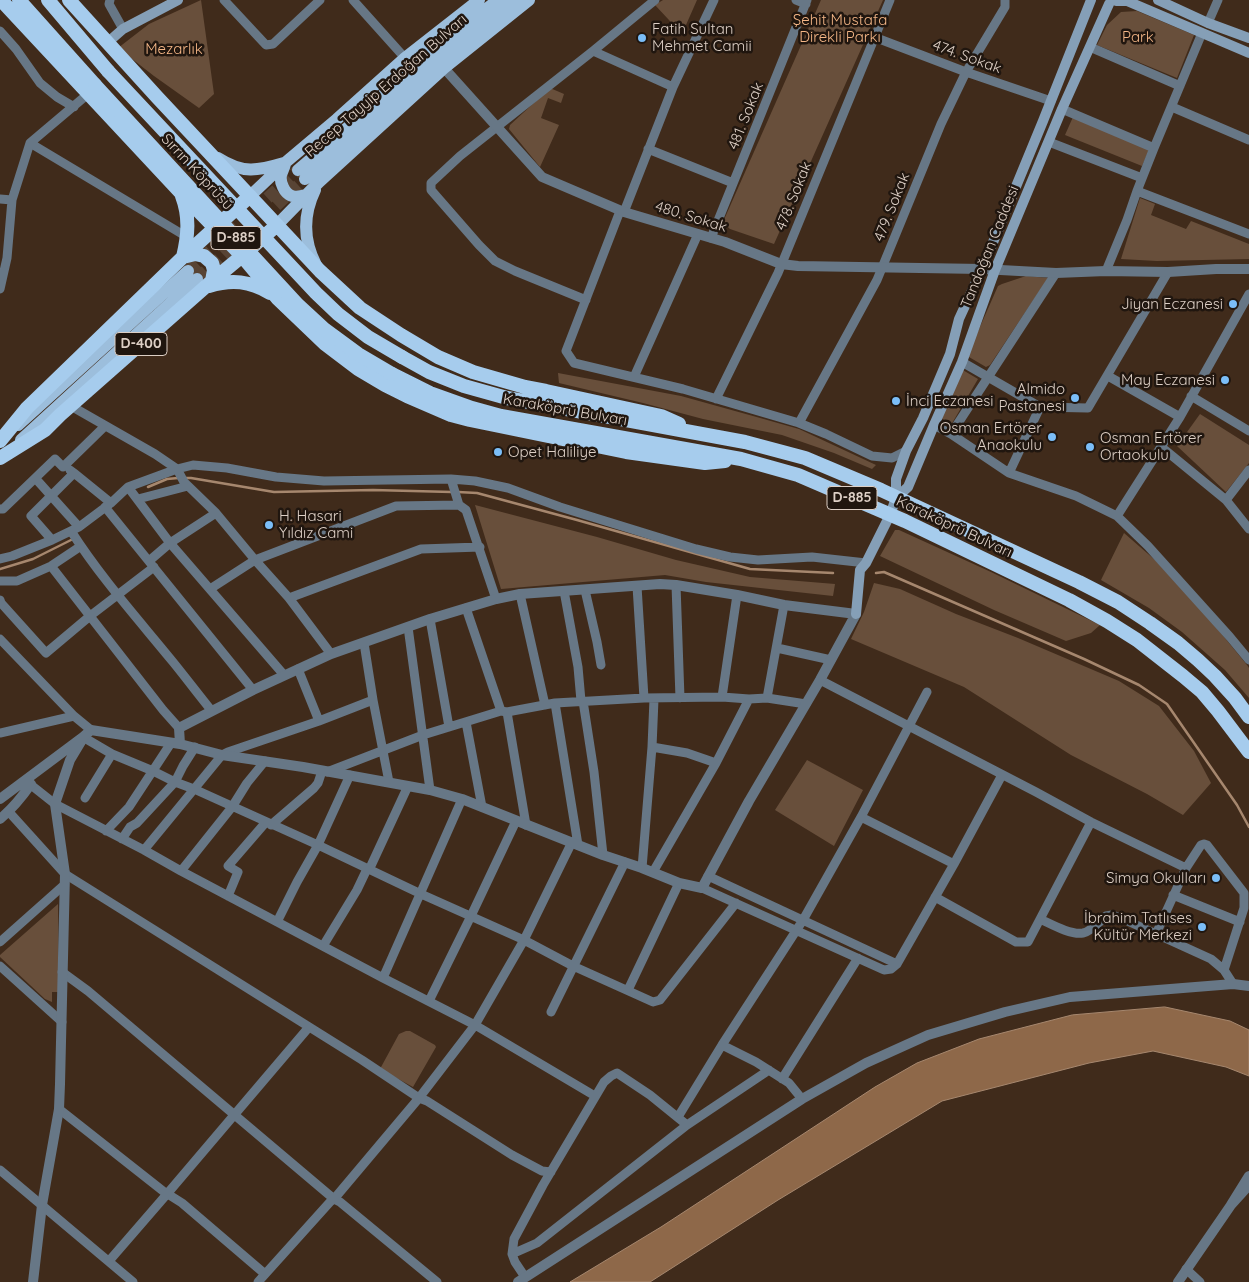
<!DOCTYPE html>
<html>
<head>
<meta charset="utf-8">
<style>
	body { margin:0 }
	canvas { display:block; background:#402b1b }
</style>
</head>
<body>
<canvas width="1249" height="1282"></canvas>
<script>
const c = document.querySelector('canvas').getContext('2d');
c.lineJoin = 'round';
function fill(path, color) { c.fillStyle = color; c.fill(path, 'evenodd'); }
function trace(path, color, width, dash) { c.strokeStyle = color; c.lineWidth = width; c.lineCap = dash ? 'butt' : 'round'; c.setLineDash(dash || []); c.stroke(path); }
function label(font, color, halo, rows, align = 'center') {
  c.font = font + ' Quicksand,sans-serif'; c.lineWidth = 5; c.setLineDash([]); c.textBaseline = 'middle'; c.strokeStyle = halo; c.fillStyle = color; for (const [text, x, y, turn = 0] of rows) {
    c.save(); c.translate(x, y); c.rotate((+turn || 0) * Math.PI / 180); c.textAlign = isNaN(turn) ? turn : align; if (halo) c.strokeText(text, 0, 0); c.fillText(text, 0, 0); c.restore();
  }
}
const green = new Path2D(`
	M201,0L214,94L199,108L154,76L118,48L149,24Z
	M663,0H697L682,34L655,5Z
	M821,0H883L774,244L730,229L723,222Z
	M1137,11L1194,35L1177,78L1097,45L1107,25L1121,12Z
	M550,88L564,94L561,103L548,98L541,118L559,125L540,167L509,129L510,125Z
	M1073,117L1150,148L1142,166L1065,135Z
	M1140,198L1155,204L1151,215L1186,229L1191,221L1249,244V259L1157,261L1121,259Z
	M1026,276L1048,278L990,365L986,367L969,357L968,354L998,286L1002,284Z
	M961,369L978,379L951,425L940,417Z
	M558,373L681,396L753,416L799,429L876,465L872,469L834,453L782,435L703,419L643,403L559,383Z
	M1200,414L1249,445V463L1226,492L1177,446Z
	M475,505L597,537L676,560L750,577L835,584L833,596L706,582L665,575L501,589Z
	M895,530H899L991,572L1100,625L1091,633L1066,641L994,610L880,556Z
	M1124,533L1155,560L1206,615L1247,665L1249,668V698L1225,670L1182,632L1149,608L1101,580Z
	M874,583L900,589L956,614L1018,638L1119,681L1159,706L1194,751L1211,783L1183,815L1147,794L1071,755L964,687L851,639L864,612Z
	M807,760L863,790L834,846L775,810Z
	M58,904L59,992H52V1002L45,999L0,957V955Z
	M406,1031H410L435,1045L436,1047L413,1087L380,1069L399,1034Z`);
const water = new Path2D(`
	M1165,1007L1230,1021L1249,1030V1076L1226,1067L1153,1051L1089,1063L942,1101L778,1200L650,1282H570L661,1227L875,1087L917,1063L979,1039L1072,1015Z`);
const stream = new Path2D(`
	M184,478H191L274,492L373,490L452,492
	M148,487L167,479L178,478
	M458,492L477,493L577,520L750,569L833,573
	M0,569L33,559L71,540
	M876,573L884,572L1084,659L1139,685L1167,704L1237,805L1249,827`);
const primaryTunnel = new Path2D(`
	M188,271L298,170
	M197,279L305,179`);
const minor = new Path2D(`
	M110,0L109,4L123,29
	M224,0L266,45L273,44L320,0
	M353,0L405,58
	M796,0L806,4
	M1208,23L1218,0
	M0,31L16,49L40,83L57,97L74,107
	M874,37L966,72L1051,101
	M1090,47L1180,86
	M593,51L673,87
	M1172,107L1249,140
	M1062,109L1154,148
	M1049,142L1142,178
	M30,143L187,237
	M648,149L733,183
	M1137,191L1249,234
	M0,199L12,200
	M620,211L566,351L574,363L683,389L799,423L826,434L872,456L892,458L906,451
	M624,212L673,87L714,0
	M711,238L807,0
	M1106,271L1127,220L1137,191L1154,148L1202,33
	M0,289L7,258L12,200L30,143L88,94
	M586,300L515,271L495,261L479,245L431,190V183L460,156L593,51L655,0
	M962,362L1040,407
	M1108,376L1180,417
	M634,377L698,234
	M1191,396L1249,431
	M716,399L778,273L890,0
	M71,406L155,454L177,469L184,482L216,513L255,560L289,598L331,654
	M799,423L877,280L941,124L966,72L1005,7V0
	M934,425L951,434L1009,473L1076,496L1117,516L1148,546L1230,637L1249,660
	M951,434L1056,273
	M1161,448L1165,450L1226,500L1249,529
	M70,470L74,473L111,503
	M1009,473L1040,407L1088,408L1168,272
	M36,479L79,527
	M451,479L459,505
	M128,487L170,543L284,675
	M138,499L188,486
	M1226,500L1249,470
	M105,507L253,690
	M0,509H3L55,459L63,467L105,426
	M1117,516L1180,417L1249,294
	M71,531C101,578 138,619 173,662C186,678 198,694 211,710
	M52,540L31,516L74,473
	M0,559L12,556L52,540L79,527L111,503L128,487L177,469L193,465L227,468L276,477L324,481L451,479L475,481L508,488L560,507L696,549L730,557L758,560L812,557L866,563
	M149,561L170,543L216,513
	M51,566L163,710L179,728
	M0,581H17L51,566L81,546
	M676,585L680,698
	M637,586L644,698
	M210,589L255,560L396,506L459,505L466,510L496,599
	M585,590L597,642L601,665
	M564,591L578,667L581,701
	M520,594L545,705
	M289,598L421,549L480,547
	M0,600L1,603L46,653L90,616L154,567
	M466,608L501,711
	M430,619L449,727
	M408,627L430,790
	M0,639L74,716L91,730
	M364,643L373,700L389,782
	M777,648L831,660
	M298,669L319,721
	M820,680L1036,792L1091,822L1186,868
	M722,697L737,595
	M767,698L784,605
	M583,701L594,772L603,855
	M555,703L578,845
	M507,712L526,825
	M466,722L482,807
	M0,733L74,716
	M83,737L112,754L153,771L175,782L194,789L318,845L421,894L524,940L573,966L653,1002L660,1000L736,903
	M652,747L687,753L716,763
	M327,772L423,735L501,711L507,712L555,703L644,698L722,697L749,699L767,698L806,704
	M26,781L55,804L144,850L181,871L383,978L475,1025L595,1096
	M85,798L112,754
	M9,812L65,874L362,1060L419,1098L427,1101L512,1155L542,1171L551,1172
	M861,817L954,864
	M271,825L314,788L318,783L322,771
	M106,831L129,807L171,743
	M122,839L130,827L137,823L175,782L183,766L195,747
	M144,850L222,755L228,752L319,721L373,700
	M642,868L652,747L654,699
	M369,870L408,786
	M181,871L232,807L247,783L265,761
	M653,872L716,763L749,699
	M708,876L897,964
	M702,888L884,970L891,969L897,964L954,864L1002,775
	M1173,895L1240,922
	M228,896L238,872L228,866L266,822
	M935,897L1016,942H1028L1091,822
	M1040,919C1051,924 1070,935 1083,933C1092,931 1099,922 1106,916L1112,915L1121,918L1211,959L1224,970L1233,984
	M277,922L297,882L318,845L350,775
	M1156,934L1186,868L1201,845L1204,844L1207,845L1244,893V908L1224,970
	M0,942L64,885
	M323,946L357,890L367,869
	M0,966L62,1022
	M62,972L88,991L334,1199L419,1098L475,1025L524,940L572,842
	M383,978L462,799
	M628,990L679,883
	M429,1001L471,916L516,821
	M551,1012L625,862
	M722,1045L756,1062L789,1083L802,1099
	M782,1079L858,958
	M59,1109L163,1191L182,1203L265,1274
	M678,1117L722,1045L803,920L861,817L927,692
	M0,1170L133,1282
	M512,1254L537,1243L687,1125L769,1070
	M109,1261L167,1194L309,1027
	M1186,1269L1200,1282
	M525,1277L515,1262L512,1254L514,1239L543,1185L604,1082L611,1076L617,1073L650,1095L687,1125
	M258,1282L330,1202L334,1199L340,1202L437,1282`);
const tertiary = new Path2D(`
	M444,68L542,177L624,212L725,242L781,264L798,266L982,269L1056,273L1106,271L1168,272L1216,269H1249
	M0,799L83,737L91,730L180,744L222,755L303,767L430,790L462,799L603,855L642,868L679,883L702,888L749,801L820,680L856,614L784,605L737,595L676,585L660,584L520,594L496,599L430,619L331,654L253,690L179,728L180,744
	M0,819C12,809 22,797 31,784
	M1249,1176L1231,1205L1249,1185
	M33,1282L42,1205L59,1109L60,1084L65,874L55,804L70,760L82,740
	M518,1282L802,1099L866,1063L928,1035L1005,1012L1070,997L1233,984L1249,986
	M1178,1282L1231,1205`);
const secondary = new Path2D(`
	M1158,0L1208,23L1249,38
	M1116,1H1127L1249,53
	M107,43L123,29L178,0
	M896,498L908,487L934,425L962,362L995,270L1062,109L1109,4
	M856,614L860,570L866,563L890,515L896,498V479L906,451L923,418L950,354L959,319L982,269L1043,121L1091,0`);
const primary = new Path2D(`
	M218,158C243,174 257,171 284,163
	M285,164C284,168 282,172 281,175C280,180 281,183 283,187C288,198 296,198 306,195
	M298,170L345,130L428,54L498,0
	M305,179C374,119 440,55 514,0
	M315,190C303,215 303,240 316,265
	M250,196L286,162L337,119L405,58L479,0
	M277,225L319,182L444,68L529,0
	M18,425L188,271
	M21,440L197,279`);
const trunk = new Path2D(`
	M1,0L181,193L242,256L278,299L325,344L358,369L385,385L407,396L451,415L470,420L626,452L705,463L725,461
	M19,0L95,85
	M48,0L108,71
	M69,0L157,97L320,271L360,308L401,335L438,357L473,372L525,387L546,391L661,416L679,424
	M182,196C190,217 188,236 183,257
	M183,257L195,254L204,256L212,263L214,270L212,281
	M209,286C232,279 250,281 270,293
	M402,357L429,372L464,386L507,398L745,442L805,458L881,490L1079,582L1118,602L1150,623L1178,643L1198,660L1215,676L1235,698L1249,717
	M392,374L430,393L472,408L501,416L741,459L798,475L905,521L1069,600L1107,621L1137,640L1183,676L1202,692L1218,711L1249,752
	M0,441L27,408L183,257L250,196
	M0,458L45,430L60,415L212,281L242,256L277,225`);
const trunkBridge = new Path2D(`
	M108,71L316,293L338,314L368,337L402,357
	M95,85L298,305L324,329L358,354L392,374`);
const markers = [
	[642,38,5,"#7bbef8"],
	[1233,304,5,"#7bbef8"],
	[1225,380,5,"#7bbef8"],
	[1075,398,5,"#7bbef8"],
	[896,401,5,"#7bbef8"],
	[1052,437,5,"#7bbef8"],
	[1090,447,5,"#7bbef8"],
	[498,452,5,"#7bbef8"],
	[269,525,5,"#7bbef8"],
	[1216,878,5,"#7bbef8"],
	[1202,927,5,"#7bbef8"]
];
const shields = [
	[236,238,50],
	[141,344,52],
	[852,498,50]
];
const shieldNames = [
	["D-885",236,238],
	["D-400",141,344],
	["D-885",852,498]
];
const parkNames = [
	["Şehit Mustafa",840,20],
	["Direkli Parkı",840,37],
	["Park",1138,37],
	["Mezarlık",174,49]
];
const poiNames = [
	["Fatih Sultan",652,29,"left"],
	["Mehmet Camii",652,46,"left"],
	["Jiyan Eczanesi",1223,304],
	["May Eczanesi",1215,380],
	["Almido",1065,389],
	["Pastanesi",1065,406],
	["İnci Eczanesi",906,401,"left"],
	["Osman Ertörer",1042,428],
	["Anaokulu",1042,445],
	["Osman Ertörer",1100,438,"left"],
	["Ortaokulu",1100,455,"left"],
	["Opet Haliliye",508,452,"left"],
	["H. Hasari",279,516,"left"],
	["Yıldız Cami",279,533,"left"],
	["Simya Okulları",1206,878],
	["İbrahim Tatlıses",1192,918],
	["Kültür Merkezi",1192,935]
];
const streetNames = [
	["474. Sokak",967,57,20],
	["Recep Tayyip Erdoğan Bulvarı",386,86,-41],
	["481. Sokak",746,116,-68],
	["Sırrın Köprüsü",197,172,47],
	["478. Sokak",794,196,-68],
	["479. Sokak",892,207,-68],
	["480. Sokak",691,217,17],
	["Tandoğan Caddesi",990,247,-68],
	["Karaköprü Bulvarı",565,410,10],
	["Karaköprü Bulvarı",954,527,25]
];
fill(green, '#684f3b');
fill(water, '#8e6849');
trace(water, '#a6876e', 1);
trace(stream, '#a6876e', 2.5);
trace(primaryTunnel, '#584434', 12, [12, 6]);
trace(minor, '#677786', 9);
trace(tertiary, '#677786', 10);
trace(secondary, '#859fb7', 10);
trace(primary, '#9cbedc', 12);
trace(trunk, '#a6cced', 14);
trace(trunkBridge, '#a6cced', 14);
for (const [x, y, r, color] of markers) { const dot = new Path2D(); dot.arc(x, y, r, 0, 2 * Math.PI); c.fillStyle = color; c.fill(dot); trace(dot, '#20160f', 2); }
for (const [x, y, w] of shields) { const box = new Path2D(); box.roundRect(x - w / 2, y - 11.5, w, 23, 4); c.fillStyle = '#20160f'; c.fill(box); trace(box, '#ddcfc5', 1); }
label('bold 14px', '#ddcfc5', null, shieldNames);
label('15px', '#f5b787', '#20160f', parkNames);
label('15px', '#ddcfc5', '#20160f', poiNames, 'right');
label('15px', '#ddcfc5', '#20160f', streetNames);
</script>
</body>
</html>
